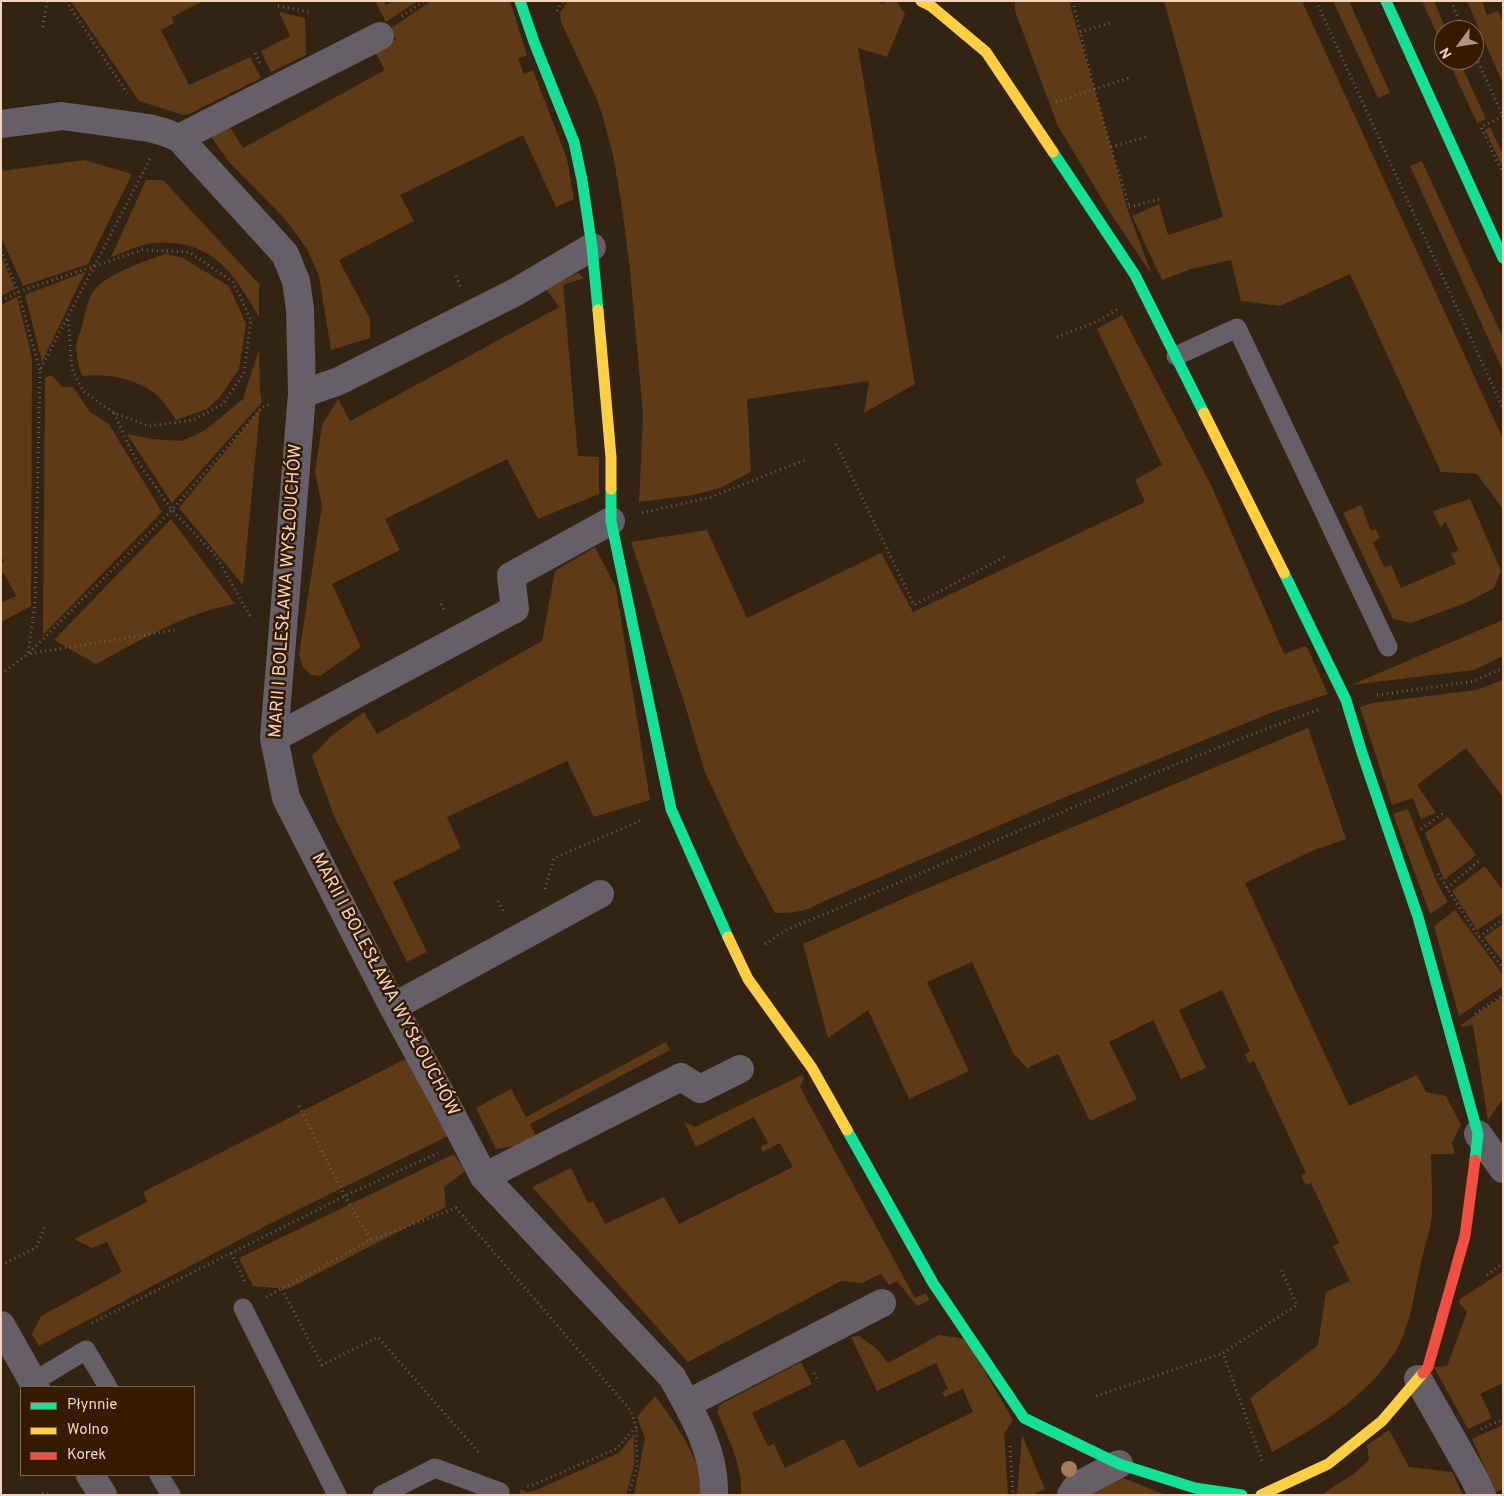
<!DOCTYPE html>
<html>
<head>
<meta charset="utf-8">
<style>
	body { margin:0 }
	#map { position:relative; width:1504px; height:1496px; overflow:hidden; background:#332313; font-family:Overpass,sans-serif }
	canvas { display:block }
	.frame { position:absolute; inset:0; border:2px solid #f4d5ba; pointer-events:none }
	.legend { position:absolute; left:20px; top:1386px; width:175px; height:90px; box-sizing:border-box; background:#351a00; border:1px solid #81654a; margin:0; padding:6px 9px; list-style:none; font-size:15px; color:#f4d5ba }
	.legend li { display:flex; align-items:center; gap:10px; height:25px }
	.legend b { width:25px; border:1px solid #81654a }
	.north { position:absolute; left:1434px; top:20px; width:50px; height:50px; box-sizing:border-box; background:#351a00; border:1px solid #81654a; border-radius:50%; rotate:239deg; font-size:14px; font-weight:700; line-height:20px; text-align:center; color:#f4d5ba }
	.north::after { content:''; display:block; margin:auto; width:18px; height:22px; background:#b09780; clip-path:polygon(50% 0,100% 100%,50% 72%,0 100%) }
</style>
</head>
<body>
<div id="map">
<canvas width="1504" height="1496"></canvas>
<div class="frame"></div>
<ul class="legend">
<li><b style="height:6px;background:#16e098"></b>Płynnie</li>
<li><b style="height:6px;background:#ffcf43"></b>Wolno</li>
<li><b style="height:6px;background:#f24e42"></b>Korek</li>
</ul>
<div class="north">N</div>
</div>
<script>
const c = document.querySelector('canvas').getContext('2d');
c.lineJoin = 'round';
function fill(path, color) { c.fillStyle = color; c.fill(path, 'evenodd'); }
function trace(path, color, width, dash) { c.strokeStyle = color; c.lineWidth = width; c.lineCap = dash ? 'butt' : 'round'; c.setLineDash(dash || []); c.stroke(path); }
function label(font, color, halo, rows, align = 'center') {
  c.font = font + ' Overpass,sans-serif'; c.lineWidth = 5; c.setLineDash([]); c.textBaseline = 'middle'; c.strokeStyle = halo; c.fillStyle = color; for (const [text, x, y, turn = 0] of rows) {
    c.save(); c.translate(x, y); c.rotate((+turn || 0) * Math.PI / 180); c.textAlign = isNaN(turn) ? turn : align; if (halo) c.strokeText(text, 0, 0); c.fillText(text, 0, 0); c.restore();
  }
}
const green = new Path2D(`
	M71,1H203L172,17L174,23L161,30L189,85L250,57L261,78L189,114L183,115L139,101Z
	M375,1H384L386,5L393,1H418L386,22Z
	M431,1H510L527,55L518,59L524,74L533,70L567,159L574,199L556,207L523,135L400,195L414,221L339,260L370,319V338L331,350L319,276L307,249L285,219L229,162L212,138L215,131L228,124L243,148L385,70L374,50L396,39L390,29Z
	M567,1H877L883,4L886,1H896L905,14L887,57L858,48L915,384L864,413L869,381L747,399L751,472L720,488L693,495L639,502L643,414L630,269L621,201L613,155L602,114L595,95L561,22L560,13Z
	M1015,1H1069L1109,141L1127,208L1152,275L1111,214L1058,126L1015,11Z
	M1164,1H1302L1503,439V509L1477,474L1441,472L1350,274L1280,306L1241,301L1231,260L1191,269L1162,280L1132,216L1159,204L1168,235L1223,217Z
	M1333,1H1349L1390,93L1378,98Z
	M1422,1H1434L1446,30H1444V50Z
	M1467,1H1482L1487,15L1498,11L1503,22V84Z
	M279,12L305,18L306,55L271,72L261,51L290,36Z
	M1448,60H1459L1486,119L1477,123Z
	M1490,127L1503,155V168L1485,130Z
	M84,160L132,174L88,264L23,286L1,237V171Z
	M1422,161L1503,338V371L1410,166Z
	M146,180H163L259,284V317C238,281 219,247 173,243C163,242 153,242 143,245C132,248 121,254 111,257Z
	M165,254L183,258L229,286L246,324L239,369L220,397L207,409L176,420C169,410 163,399 153,392C134,378 105,373 82,376C78,366 74,348 78,338C79,334 81,331 82,327C85,314 87,295 99,285C117,270 143,262 165,254Z
	M1,256L15,289L1,296Z
	M85,272L42,362L25,295Z
	M578,273L584,278L563,285L578,456L599,457V494L538,519L507,459L385,519L400,550L332,584L361,647L320,676L311,675L303,667L299,655L322,506L315,472L322,425L338,399L350,421L559,307L546,289Z
	M17,297L32,358L31,606L1,622V603L16,596L4,573L1,574V563L4,561L1,556V305Z
	M1122,315L1212,487L1284,654L1303,647H1307L1328,694L1273,712L1070,795L822,902C806,912 793,913 775,913L739,845L704,770L685,705L631,542L707,530L747,618L881,553L913,612L1145,502L1135,480L1162,465L1097,329Z
	M259,349L260,390L262,402L172,503L127,434L153,439L181,441L196,435L208,428L243,399Z
	M52,375L62,387H73L90,412L109,424L162,512L43,635L45,378Z
	M260,409L243,585L179,508Z
	M1470,499L1501,571L1494,588L1468,602L1411,623L1393,619L1343,513L1361,505L1371,531L1376,529L1380,538L1373,542L1384,567L1391,565L1401,588L1456,564L1451,553L1459,551L1446,522L1440,527L1433,511Z
	M171,519L235,604C185,613 141,640 96,664L54,640Z
	M595,547L616,588L650,800L594,817L567,761L447,817L461,848L393,882L427,952L407,962L334,816L312,756L331,736L364,712L377,734L542,641L555,571Z
	M1503,620V656L1474,670L1351,685Z
	M1503,680V797L1466,748L1417,785L1436,813L1421,819L1413,798L1392,805L1360,707L1373,703L1476,690Z
	M1308,728L1346,839L1312,851L1245,883L1349,1106L1417,1075L1426,1092L1446,1096L1461,1125L1452,1143L1455,1154H1431C1431,1175 1433,1195 1432,1216C1430,1233 1423,1251 1420,1268C1414,1293 1411,1321 1399,1345C1373,1393 1318,1427 1272,1452L1250,1398L1318,1345L1326,1292L1350,1281L1333,1246L1339,1243L1311,1183L1306,1185L1301,1176L1306,1173L1254,1061L1249,1063L1245,1054L1250,1051L1222,990L1179,1010L1206,1068L1181,1079L1153,1020L1109,1042L1137,1099L1090,1121L1058,1054L1027,1068L1013,1053L972,962L927,982L969,1071L909,1099L868,1010L828,1038L803,944L909,896Z
	M1408,809L1438,885L1448,902L1430,914L1393,814Z
	M1448,817L1476,855L1444,880L1425,833Z
	M1485,866L1503,891V913L1477,930L1452,891Z
	M1455,910L1503,975V986L1459,1016L1434,926Z
	M1503,924V962L1484,937Z
	M1503,996V1099L1488,1120L1473,1025L1461,1027V1025Z
	M666,1042L670,1050L530,1124L539,1142L496,1149L476,1108L511,1089L526,1117Z
	M407,1058L449,1135L442,1139L275,1221L39,1346L32,1334L41,1316L122,1272L107,1242L92,1248L74,1239L147,1202L143,1192Z
	M802,1075L804,1079L800,1087L915,1298L926,1293L929,1300L917,1306L897,1281L889,1285L881,1274L862,1283L841,1281L688,1362L532,1187L571,1168L588,1203L593,1201L605,1224L664,1197L679,1224L793,1167L780,1143L763,1152L761,1147L768,1143L754,1117L696,1147L684,1122L695,1127Z
	M454,1154L465,1171L444,1187L446,1207L288,1289L253,1286L239,1258Z
	M1502,1272L1503,1383L1480,1394L1492,1418L1468,1429L1434,1367L1447,1366L1467,1312L1459,1303L1460,1299Z
	M939,1335L966,1339L1013,1420L1004,1434L1008,1495H741C743,1466 728,1438 717,1412L719,1405L801,1362L812,1384L752,1413L768,1446L774,1444L785,1468L844,1439L859,1468L973,1412L963,1389L945,1397L942,1392L948,1389L936,1363L877,1391L851,1337L859,1336L877,1349L888,1363Z
	M655,1396C673,1420 692,1446 700,1475C702,1481 700,1488 700,1495H634L645,1438L637,1417Z
	M1503,1425V1489L1496,1492L1472,1439Z
	M1389,1430L1409,1467L1452,1472L1463,1495H1321L1355,1473L1369,1460L1367,1445Z
	M634,1434V1466L626,1495H519L521,1489L527,1492L534,1491L619,1453Z
	M1022,1435L1045,1489L1032,1495H1017Z
	M1118,1476L1166,1495H1081Z`);
const path = new Path2D(`
	M66,1L127,93
	M1073,1C1089,71 1107,140 1130,208
	M1316,1L1503,408
	M1451,1L1463,30
	M278,6L309,12
	M557,11L563,1
	M402,16L424,1
	M43,27L47,1
	M1080,32L1113,22
	M255,53L260,63
	M1474,53L1503,116L1481,127L1503,174
	M1056,102L1129,78
	M1111,147L1146,137
	M150,159L40,370L35,603L28,654L175,630
	M1129,207L1163,198
	M1,250L18,292L40,370
	M456,276L460,286
	M1,301L18,292L142,250L189,252L233,282L251,320L244,373L223,404L193,420L149,426L114,413L83,391L72,369L68,318
	M1057,337L1094,323L1118,309
	M114,413L132,453L172,510L216,556L251,618
	M836,444L914,605L1006,556
	M642,513L711,497L805,460
	M441,604L445,612
	M1,674L28,654L172,510L262,407L270,404
	M1377,695L1474,681L1503,668
	M1421,829L1445,812
	M1438,874L1476,933L1503,968
	M1447,888L1480,860
	M545,889L554,858L642,820
	M498,901L504,912
	M1479,937L1503,919
	M765,944L788,929C965,857 1138,774 1318,710
	M1475,1014L1503,995
	M299,1106L345,1196L371,1240
	M231,1253L245,1282
	M1,1265L36,1248L46,1224
	M1487,1275L1503,1263
	M282,1289L322,1365L378,1337L481,1455
	M266,1297L371,1240L456,1208L631,1411L636,1427L616,1449L530,1486H525
	M92,1323L345,1196L438,1153
	M814,1373L818,1381
	M1096,1396L1223,1353
	M1481,1429L1501,1420
	M1010,1446L1013,1495
	M1262,1461L1223,1353L1297,1305L1281,1269
	M42,1493L52,1495
	M628,1495L637,1467L636,1428`);
const lane = new Path2D(`
	M1176,356L1237,328L1388,647
	M243,1308L337,1495
	M33,1382L86,1350L108,1387
	M159,1475L171,1495
	M382,1495L435,1468L500,1492`);
const street = new Path2D(`
	M1,124L62,116L149,128L164,132L179,138L285,254L296,281L300,309L302,394L274,738L286,798L393,1007L444,1100L484,1177L672,1377C692,1412 716,1453 714,1495
	M179,138L380,36
	M302,394L339,381L514,293L592,247
	M274,738L515,609L511,576L611,521
	M393,1007L600,894
	M1478,1134L1503,1169
	M484,1177L681,1077L700,1089L740,1069
	M1,1325L36,1387
	M1418,1379L1473,1476L1482,1495
	M687,1404L882,1303
	M90,1475L103,1495
	M1071,1495L1077,1486L1119,1464`);
const fast = new Path2D(`
	M520,1L534,42L574,142L582,180L592,247L598,310
	M1386,1L1503,258
	M1053,152L1135,275L1204,413
	M611,489V521L671,809L728,937
	M1284,573L1346,700L1362,753L1418,917L1478,1134L1475,1160
	M847,1130L933,1283L1024,1418L1119,1464L1195,1488L1242,1495`);
const slow = new Path2D(`
	M921,1L931,6L986,52L1053,152
	M598,310L611,457V489
	M1204,413L1284,573
	M728,937L748,979L812,1068L847,1130
	M1261,1495L1328,1464L1382,1421L1423,1373`);
const jam = new Path2D(`
	M1423,1373L1428,1367L1465,1236L1475,1160`);
const trees = [
	[1069,1469]
];
const streetNames = [
	["MARII I BOLESŁAWA WYSŁOUCHÓW",287,591,-86],
	["MARII I BOLESŁAWA WYSŁOUCHÓW",384,985,62]
];
fill(green, '#5e3a16');
trace(path, '#696060', 3, [1, 4]);
trace(lane, '#665f67', 19);
trace(street, '#665f67', 28);
trace(fast, '#16e098', 11);
trace(slow, '#ffcf43', 11);
trace(jam, '#f24e42', 11);
c.fillStyle = '#a37c59';
for (const [x, y] of trees) { c.beginPath(); c.arc(x, y, 8, 0, 2 * Math.PI); c.fill(); }
label('18px', '#f4d5ba', '#351a00', streetNames);
</script>
</body>
</html>
